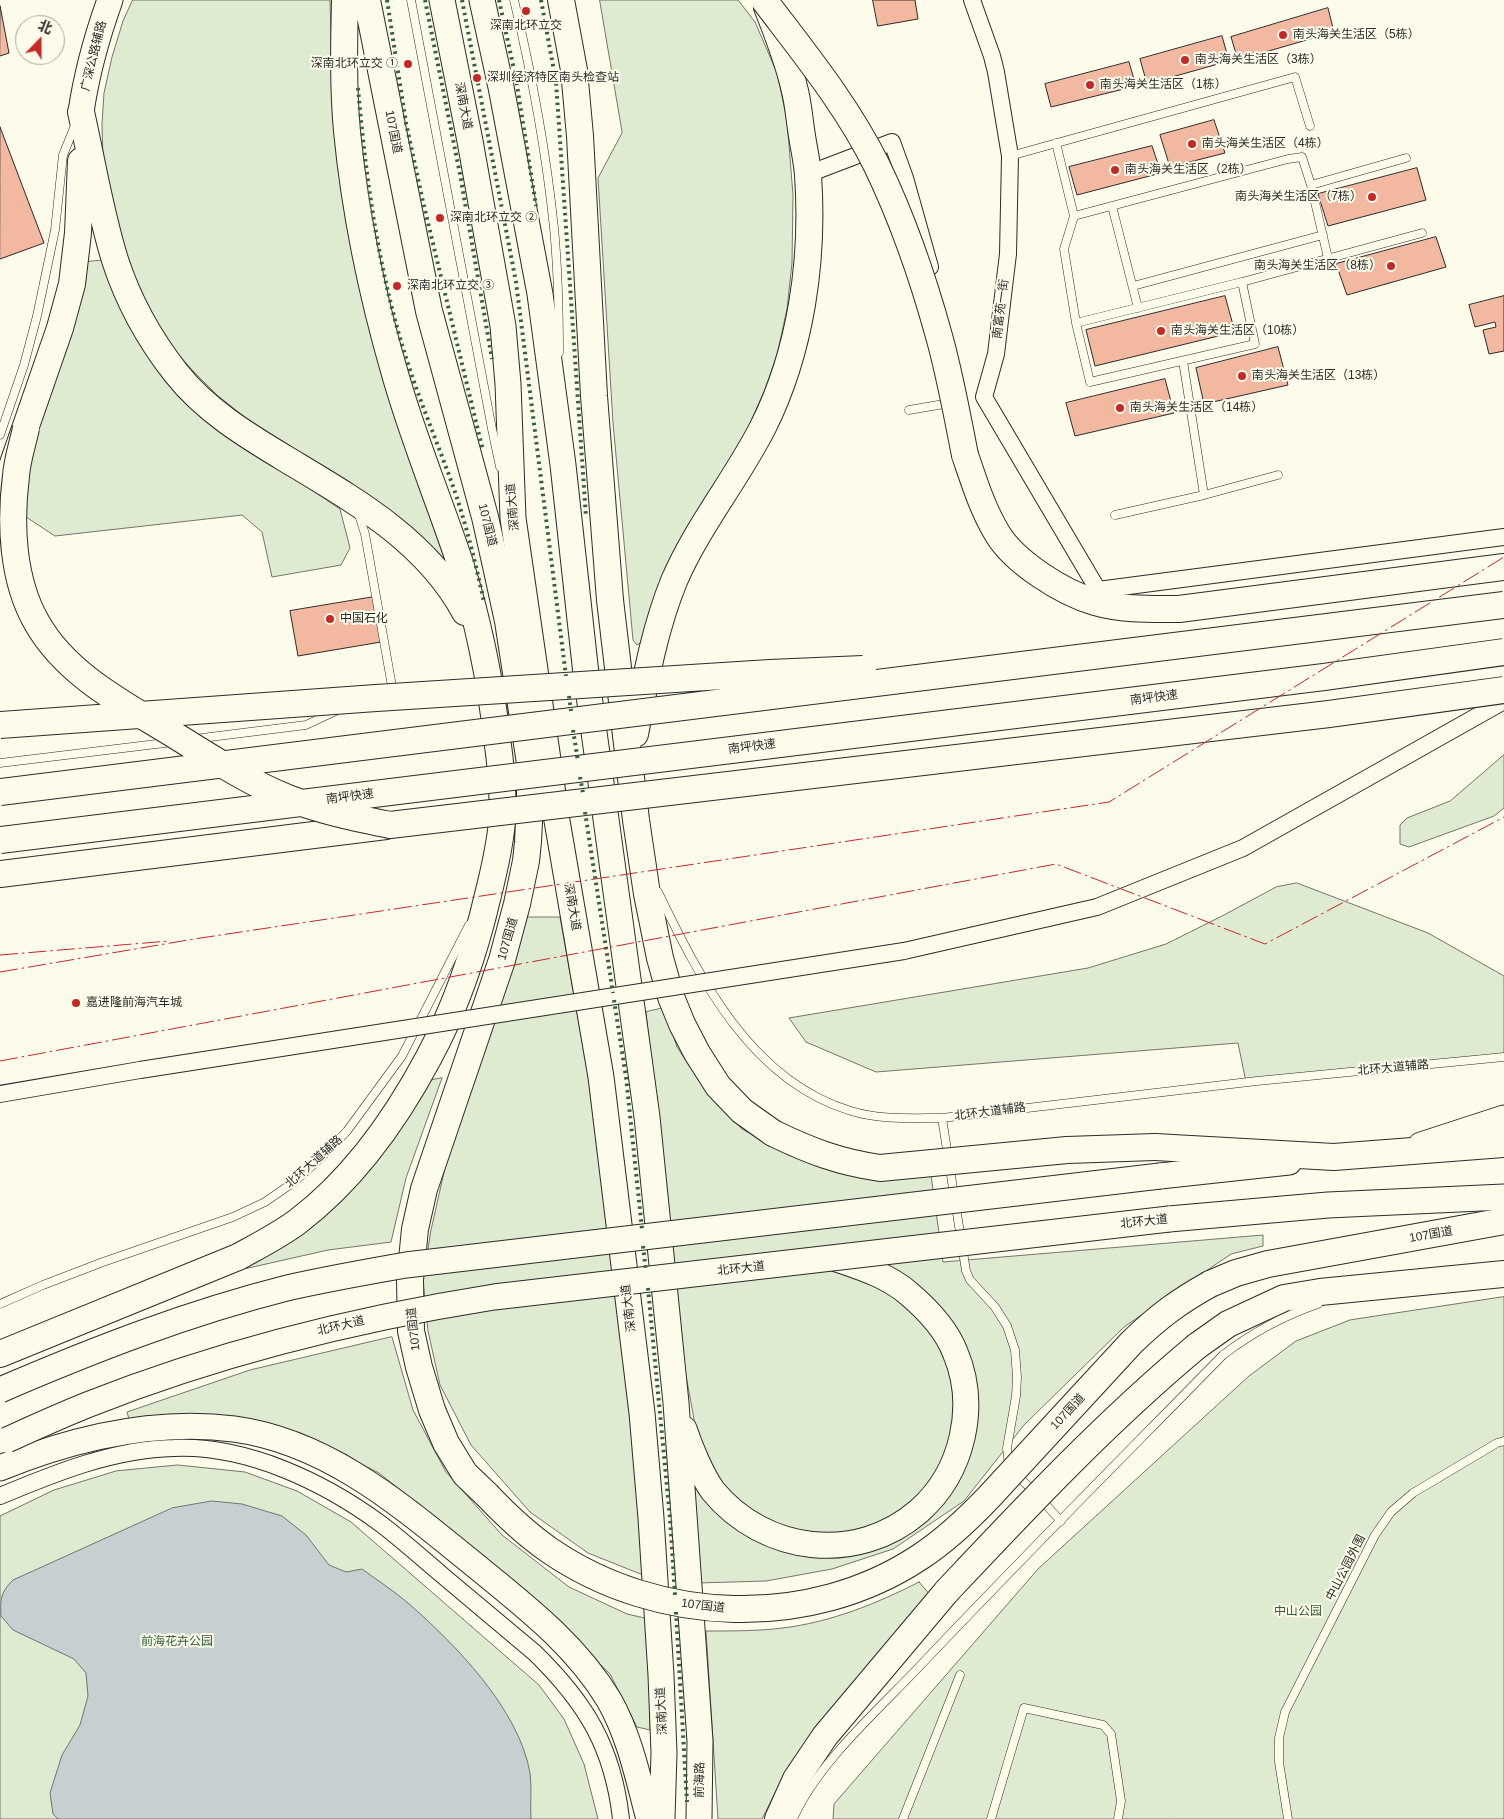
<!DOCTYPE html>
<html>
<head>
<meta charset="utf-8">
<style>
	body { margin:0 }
	#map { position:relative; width:1504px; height:1819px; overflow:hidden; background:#fdfbea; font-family:Helvetica,"Noto Sans SC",sans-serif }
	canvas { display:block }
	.north { position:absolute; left:15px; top:15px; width:50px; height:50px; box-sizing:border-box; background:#fdfbea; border:1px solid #a9a89e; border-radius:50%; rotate:22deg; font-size:14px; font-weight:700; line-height:20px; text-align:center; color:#2b2b2b }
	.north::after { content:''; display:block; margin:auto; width:18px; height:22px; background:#c62828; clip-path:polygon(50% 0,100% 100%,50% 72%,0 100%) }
</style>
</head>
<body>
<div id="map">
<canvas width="1504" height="1819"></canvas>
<div class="north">北</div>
</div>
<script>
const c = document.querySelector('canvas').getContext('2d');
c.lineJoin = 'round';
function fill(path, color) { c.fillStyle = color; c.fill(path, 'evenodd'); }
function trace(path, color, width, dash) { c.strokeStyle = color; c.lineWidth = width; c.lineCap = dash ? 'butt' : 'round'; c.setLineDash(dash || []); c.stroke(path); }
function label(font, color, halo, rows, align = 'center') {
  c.font = font + ' Helvetica,"Noto Sans SC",sans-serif'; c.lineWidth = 4; c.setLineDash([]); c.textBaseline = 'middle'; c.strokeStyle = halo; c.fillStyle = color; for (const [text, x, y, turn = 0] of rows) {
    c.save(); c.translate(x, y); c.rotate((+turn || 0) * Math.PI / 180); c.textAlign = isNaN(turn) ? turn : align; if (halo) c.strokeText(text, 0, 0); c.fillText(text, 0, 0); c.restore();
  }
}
const green = new Path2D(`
	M133,0H330L332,71L451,572L281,441L247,419L217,395L194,372L174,350L156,324L129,272L103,159L102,124L104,93L112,57L123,21Z
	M600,0H738L755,22L777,73L787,120L793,195L792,263L787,309L777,355L764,392L746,432L642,642L637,645L633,640L613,423L598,178L622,133Z
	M106,260L143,347L182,400L216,426L340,509L350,548L341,565L272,577L262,532L242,515L55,536L23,515L25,471L86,262Z
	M1504,755V808L1494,816L1409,847L1400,844V825L1407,818L1450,801Z
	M1297,883L1428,933L1504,976V1055L1246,1082L1238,1043L876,1072L806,1042L789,1018L1088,968L1166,944L1224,915L1276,887Z
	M527,917H560L590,1085L631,1388L648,1577L588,1553L530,1512L471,1445L440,1385L428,1331L423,1280L431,1230L447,1159L508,982Z
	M664,1008L677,1047L707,1093L742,1129L788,1155L865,1177L931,1175L943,1262L1263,1235V1246L1231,1254L1124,1327L1024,1425L964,1501L893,1549L832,1569L766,1581L697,1583L692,1495L694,1419L684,1365L646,1012Z
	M442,1078L406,1178L391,1242L328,1250L244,1269L296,1238L426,1081Z
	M1504,1297V1819H833L834,1804L1038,1569L1249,1376L1296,1341L1350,1320Z
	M392,1337L413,1410L446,1472L502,1535L569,1587L627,1614L649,1619L650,1730L637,1727L610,1674L555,1620L437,1519L379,1473L318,1442L196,1417L129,1419L127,1412L250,1370Z
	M178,1465L245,1472L297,1491L351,1522L539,1685L564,1719L584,1764L598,1819H0V1516L54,1490L116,1471Z
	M919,1582L932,1597L805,1751L777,1789L762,1819H718L706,1631C732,1631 758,1631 783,1628C831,1622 876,1604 919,1582Z`);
const water = new Path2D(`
	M212,1501L242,1504L282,1516L306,1535L329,1565L346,1572L362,1569C377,1580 394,1591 408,1603C455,1644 519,1709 530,1773C532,1788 530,1804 531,1819H58L53,1814L50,1793L62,1755L80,1725L88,1696L86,1673L74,1659L13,1630L1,1616C0,1599 1,1592 13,1580L172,1508Z`);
const building = new Path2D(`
	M873,0H915L918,19L878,26Z
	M0,6L9,53L0,56Z
	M1328,8L1334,32L1238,60L1231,37Z
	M1222,36L1229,61L1147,84L1140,59Z
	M1129,62L1136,86L1051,107L1045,84Z
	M1214,120L1225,153L1170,167L1160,135Z
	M0,127L44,243L0,259Z
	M1152,146L1161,173L1077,195L1069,167Z
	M1417,168L1426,200L1328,226L1318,194Z
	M1436,237L1446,267L1347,295L1336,264Z
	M1225,296L1235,332L1095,366L1086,330Z
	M1504,296V351L1489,354L1483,330L1496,327L1495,322L1475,327L1469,305Z
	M1278,347L1288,385L1204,404L1196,368Z
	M1165,379L1174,413L1075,436L1066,403Z
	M374,597L381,642L298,656L290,611Z`);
const service = new Path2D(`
	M411,0L492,429L500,467
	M514,0C532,75 546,151 554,228C558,270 559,311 559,353
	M1056,143L1074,216L1064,249L1076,323L1242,282L1422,233
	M1010,156L1295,77L1310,126
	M1311,185L1406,158
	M1112,206L1138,308
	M1074,216L1288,159L1302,157L1311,185L1328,258
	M1133,286L1323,235
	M1076,323L1090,382L1255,344L1242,282
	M909,410L950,403
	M0,435L24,365L37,316L55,230L63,155L76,123
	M1204,495L1278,475
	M359,515L365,534L393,692
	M1115,515L1204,495L1183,361
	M194,739L306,725L338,710
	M0,763L173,742
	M658,892C700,979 751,1081 851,1111C880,1120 912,1118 942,1118L1257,1081L1504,1057
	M942,1118L966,1271L970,1280L995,1307L1007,1326L1015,1350L1017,1377L1016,1396L1007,1448L1009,1466L1061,1521
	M0,1304L43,1285L103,1262L233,1217L265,1202L294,1182L323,1156L347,1131L402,1056L469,925
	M793,1819C816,1765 877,1711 918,1668C1018,1562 1121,1459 1223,1355C1253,1332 1283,1316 1318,1304
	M903,1819L960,1675
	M991,1819L1024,1708L1103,1725L1111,1734L1121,1801L1118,1819
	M1288,1819L1279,1762V1738L1285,1712L1375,1535L1391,1512L1413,1493L1497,1443L1504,1441`);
const minor = new Path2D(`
	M972,0L992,56L996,72L1010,156L1008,254L1004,287L996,354L984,397L1098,590L1504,537
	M808,174L892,142L905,178L930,267
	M904,951L1097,907L1243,848L1504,701
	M0,1094L140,1070
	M0,1496C55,1473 114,1449 174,1448C247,1445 324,1482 381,1524C402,1540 422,1558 442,1575C473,1601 504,1627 535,1653C586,1703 613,1747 621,1819`);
const primary = new Path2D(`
	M442,0L470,141L503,326L508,384L513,518L556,815L601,1077L642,1413L651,1518L661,1675L664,1753L662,1819
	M482,0L501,87L540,294L563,465L586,674L647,1117L676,1403L700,1741L699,1819
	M81,112C87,71 96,39 110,0
	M1421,1145L1504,1118
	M1160,1176L1289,1162
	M1169,1219L1328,1205L1504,1197
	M684,1429C690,1447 702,1476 713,1491C764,1553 857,1565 919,1511C963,1472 978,1406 955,1352C946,1329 927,1309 908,1293C887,1275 860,1267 834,1258
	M0,1468C74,1438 154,1419 234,1429C330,1442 404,1508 476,1566C525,1606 576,1645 609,1700C630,1737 638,1778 649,1819`);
const trunk = new Path2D(`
	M367,0L429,311L485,517L496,566L508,621L530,763V802L528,842L526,861L517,904L502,960L424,1189L415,1229L410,1280L411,1331L419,1367L432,1410L446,1443L465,1474L487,1495
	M561,0L574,70L580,136L594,396L610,600L636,820L647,894L660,958L671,997L682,1024L697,1053L718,1086L742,1111L773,1133
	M81,112C92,161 100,212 115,260C128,300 150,340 176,373C205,410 246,435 286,459C354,500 426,540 465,612
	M965,455C974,481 982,508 997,533C1014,562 1063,593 1095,602C1122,610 1151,609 1179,609L1504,567
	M0,501L60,328L72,284L78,233L81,161
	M635,734C645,683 654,630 674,581C697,527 736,480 763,427C801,351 814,260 808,175C807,160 803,145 801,129C799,116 798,101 794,87C788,60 777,33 767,7
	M0,874L386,826
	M1155,1147L1334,1157L1504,1144
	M1210,1284L1236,1273L1268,1264L1504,1221
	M1197,1346L1228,1324L1284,1298L1320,1292L1504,1274
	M0,1354L238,1257C258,1246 278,1236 297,1222C354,1179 396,1119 429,1057C457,1005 475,951 488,895C494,871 500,846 502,821C504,793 501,766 497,738C490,679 478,620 460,563C439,500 413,438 395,374C372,295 355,213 347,131C343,88 344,43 345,0
	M778,1819L796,1779L825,1736L947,1591`);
const minorBridge = new Path2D(`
	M140,1070L904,951`);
const primaryBridge = new Path2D(`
	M0,1390C93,1350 188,1313 287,1288C326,1279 366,1272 406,1265L1160,1176
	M7,1440C33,1428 60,1416 87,1405C218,1353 355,1319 494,1297L1169,1219`);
const trunkBridge = new Path2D(`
	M764,0C804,53 847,105 877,166C903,220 923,278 939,336C950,375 957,415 965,455
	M26,428C23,443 17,460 16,476C10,523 12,580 37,623C67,676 126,705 176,736C212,758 248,782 288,798C321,811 356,818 390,825L1329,714L1504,690
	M0,725L376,698L770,673L863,669
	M0,792L1504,605
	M0,840L1324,677L1504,652
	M773,1133C810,1151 839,1162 880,1168L1067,1150L1155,1147
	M487,1495C506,1515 526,1534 549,1550C658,1625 810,1630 920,1557C946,1540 968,1519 989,1497L1132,1342C1159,1316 1178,1302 1210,1284
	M947,1591C1027,1506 1107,1421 1197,1346`);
const hedge = new Path2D(`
	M387,0L406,123L423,202L483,451
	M425,0L460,174L492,359
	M462,0L516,282L566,676
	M499,0L516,79L536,206
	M541,0L556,82L586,517
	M358,88C366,181 379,275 408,364C422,407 440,449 455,492C467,528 476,565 484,602
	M569,696L571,711
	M573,730L578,761
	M580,777L583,793
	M585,812L613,993
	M614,1000L626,1077L642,1229
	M643,1246L646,1271
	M648,1288L670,1518L675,1595
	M676,1612L687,1802`);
const power = new Path2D(`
	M0,955L169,941
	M0,972L194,939L1109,802L1504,557
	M0,1061L1056,864L1265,944L1504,817`);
const markers = [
	[526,11,5,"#c62828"],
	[1283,35,5,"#c62828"],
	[1185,60,5,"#c62828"],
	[408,64,5,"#c62828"],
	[477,78,5,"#c62828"],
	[1090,85,5,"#c62828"],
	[1192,144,5,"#c62828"],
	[1115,170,5,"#c62828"],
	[1372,197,5,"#c62828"],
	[440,218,5,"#c62828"],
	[1391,266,5,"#c62828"],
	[397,286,5,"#c62828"],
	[1161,331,5,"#c62828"],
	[1242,376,5,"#c62828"],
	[1120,408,5,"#c62828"],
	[330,619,5,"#c62828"],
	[76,1003,5,"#c62828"]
];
const poiNames = [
	["深南北环立交",526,26,"center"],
	["南头海关生活区（5栋）",1293,35],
	["南头海关生活区（3栋）",1195,60],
	["深南北环立交 ①",398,64,"right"],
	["深圳经济特区南头检查站",487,78],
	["南头海关生活区（1栋）",1100,85],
	["南头海关生活区（4栋）",1202,144],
	["南头海关生活区（2栋）",1125,170],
	["南头海关生活区（7栋）",1362,197,"right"],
	["深南北环立交 ②",450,218],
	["南头海关生活区（8栋）",1381,266,"right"],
	["深南北环立交 ③",407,286],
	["南头海关生活区（10栋）",1171,331],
	["南头海关生活区（13栋）",1252,376],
	["南头海关生活区（14栋）",1130,408],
	["中国石化",340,619],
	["嘉进隆前海汽车城",86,1003]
];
const streetNames = [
	["广深公路辅路",94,56,-76],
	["深南大道",463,106,79],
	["107国道",393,132,79],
	["南富苑一街",1001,309,-83],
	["深南大道",513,507,-95],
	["107国道",487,525,76],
	["南坪快速",1154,698,-7],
	["南坪快速",752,747,-7],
	["南坪快速",350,797,-7],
	["深南大道",572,907,80],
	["107国道",508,939,-74],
	["北环大道辅路",1393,1068,-5],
	["北环大道辅路",990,1112,-7],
	["北环大道辅路",314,1162,-42],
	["北环大道",1144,1222,-6],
	["107国道",1431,1235,-10],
	["北环大道",741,1269,-6],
	["深南大道",629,1308,-97],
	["北环大道",341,1326,-13],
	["107国道",414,1329,-96],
	["107国道",1068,1412,-47],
	["中山公园外围",1346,1568,-63],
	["107国道",703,1606,7],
	["深南大道",662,1711,-93],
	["前海路",700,1780,-89]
];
const parkNames = [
	["中山公园",1298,1612],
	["前海花卉公园",177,1642]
];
fill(green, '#deebd1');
trace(green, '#74746e', 1);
fill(water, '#c7d0d0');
trace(water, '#74746e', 1);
fill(building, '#f2b8a0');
trace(building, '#2b2b2b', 1);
trace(service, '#2b2b2b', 9);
trace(minor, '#2b2b2b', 18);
trace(primary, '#2b2b2b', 27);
trace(trunk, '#2b2b2b', 28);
trace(service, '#fdfbea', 8);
trace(minor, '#fdfbea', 16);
trace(primary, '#fdfbea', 25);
trace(trunk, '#fdfbea', 26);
trace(minorBridge, '#2b2b2b', 18, []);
trace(primaryBridge, '#2b2b2b', 27, []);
trace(trunkBridge, '#2b2b2b', 28, []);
trace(minorBridge, '#fdfbea', 16);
trace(primaryBridge, '#fdfbea', 25);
trace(trunkBridge, '#fdfbea', 26);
trace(hedge, '#34623c', 4, [2.5, 4]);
trace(power, '#c62828', 1, [18, 4, 2.5, 4]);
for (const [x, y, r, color] of markers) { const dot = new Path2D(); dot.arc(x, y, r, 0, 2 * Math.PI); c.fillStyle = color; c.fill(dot); trace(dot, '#fdfbea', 2); }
label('12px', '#2b2b2b', '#fdfbea', poiNames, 'left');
label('12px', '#2b2b2b', '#fdfbea', streetNames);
label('12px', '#34623c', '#fdfbea', parkNames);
</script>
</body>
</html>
